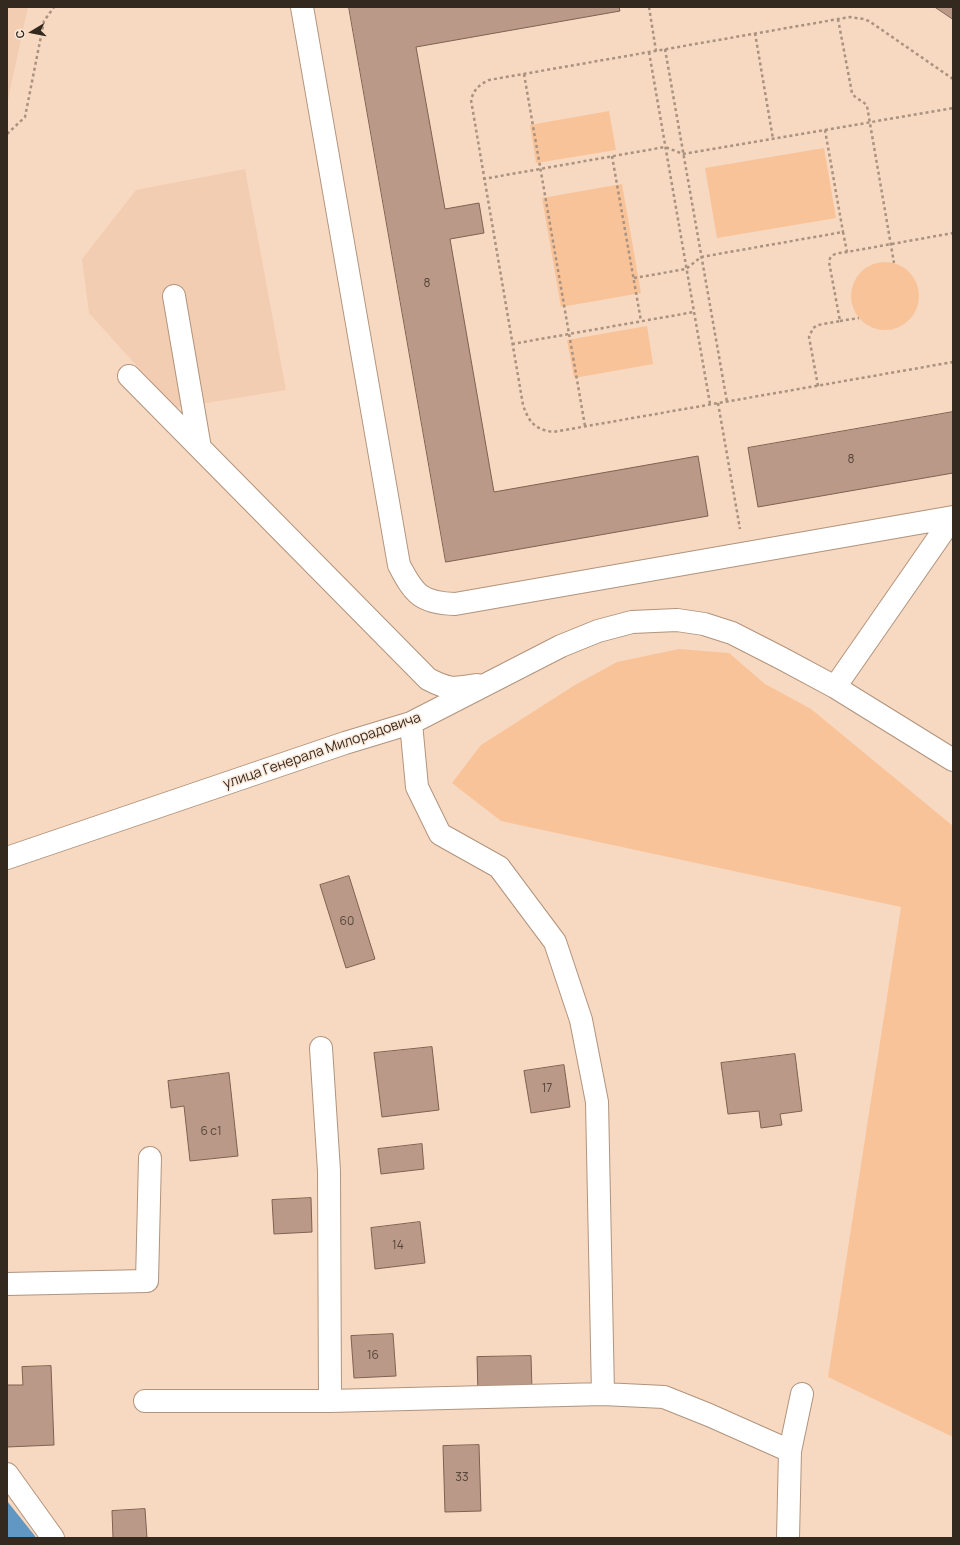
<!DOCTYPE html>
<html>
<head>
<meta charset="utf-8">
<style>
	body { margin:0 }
	#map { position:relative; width:960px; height:1545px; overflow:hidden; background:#f7d8c0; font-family:Manrope,sans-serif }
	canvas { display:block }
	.frame { position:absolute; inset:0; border:8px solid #34291f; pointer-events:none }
	.north { position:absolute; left:12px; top:12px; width:40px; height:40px; -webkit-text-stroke:3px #fbe8d9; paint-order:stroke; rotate:260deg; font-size:11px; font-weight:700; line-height:16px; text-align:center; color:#34291f }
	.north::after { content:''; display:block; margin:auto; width:14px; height:18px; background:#34291f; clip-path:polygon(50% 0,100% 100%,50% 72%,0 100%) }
</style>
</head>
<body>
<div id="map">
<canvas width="960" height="1545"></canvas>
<div class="frame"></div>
<div class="north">С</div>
</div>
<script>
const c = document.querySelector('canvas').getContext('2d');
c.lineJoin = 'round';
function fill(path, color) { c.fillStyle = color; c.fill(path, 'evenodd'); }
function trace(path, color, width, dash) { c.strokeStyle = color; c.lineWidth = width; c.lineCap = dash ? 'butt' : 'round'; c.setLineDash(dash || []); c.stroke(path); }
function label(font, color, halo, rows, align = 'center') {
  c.font = font + ' Manrope,sans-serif'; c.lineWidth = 3; c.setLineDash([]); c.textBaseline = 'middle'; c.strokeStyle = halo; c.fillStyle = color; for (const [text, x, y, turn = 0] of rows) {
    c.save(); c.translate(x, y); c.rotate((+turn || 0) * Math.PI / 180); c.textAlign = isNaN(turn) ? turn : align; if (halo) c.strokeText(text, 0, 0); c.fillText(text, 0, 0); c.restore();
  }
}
const built = new Path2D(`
	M7,7H28L7,104Z
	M245,169L286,390L175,408L89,313L82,259L136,190Z`);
const green = new Path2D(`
	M609,111L616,150L536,163L530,125Z
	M824,148L836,218L717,238L705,168Z
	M622,184L641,293L561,307L542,198Z
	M851 296a34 34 0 1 1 68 0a34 34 0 1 1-68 0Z
	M647,326L653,364L574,378L567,340Z
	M679,649L729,653L765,684L811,709L953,826V1437L828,1377L901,907L501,821L452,783L481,745L575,685L617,662Z`);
const water = new Path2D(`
	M7,1501L35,1536L36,1538H7Z`);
const building = new Path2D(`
	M349,7H619L620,11L416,47L445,209L479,203L484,233L450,239L494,492L698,456L708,516L446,562Z
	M935,7H953V19Z
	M953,412V473L758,507L748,448Z
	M349,876L375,959L346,968L320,885Z
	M432,1047L439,1110L382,1117L374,1053Z
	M795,1054L802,1111L780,1114L782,1125L761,1128L759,1111L728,1114L721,1063Z
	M564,1065L570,1107L531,1113L524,1071Z
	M229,1073L238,1156L190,1161L184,1106L171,1108L168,1081Z
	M422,1144L424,1169L381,1174L378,1149Z
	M311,1198L312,1232L274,1234L272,1200Z
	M420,1222L425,1263L375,1269L371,1228Z
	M393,1334L396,1376L354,1378L351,1336Z
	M531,1356L532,1391L478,1393L477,1357Z
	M51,1366L54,1445L7,1447V1385H23L22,1367Z
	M479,1445L481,1511L445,1512L443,1446Z
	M145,1509L147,1538H113L112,1511Z`);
const path = new Path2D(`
	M649,7L656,51
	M838,19L852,93C856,100 863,100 867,106L894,263
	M755,33L773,139
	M665,49L727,402
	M649,52L710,404
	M524,74L585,426
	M953,79L869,21L863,19L850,17L489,80C479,85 474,89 471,100L523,405C529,422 534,429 553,432L953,362
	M825,130L953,108
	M7,134L25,117L44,21L54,7
	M612,156L641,321
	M483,179L665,147L683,154L825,130L843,232
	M634,278L686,269L701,257L843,232L847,252L953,233
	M840,321L859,318
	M512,344L694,312
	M818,386L809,337L813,328L818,325L840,321L829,262C830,253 839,253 847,252
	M718,403L740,529`);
const minor = new Path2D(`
	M302,7L399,565C414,594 421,603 455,604L953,517
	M174,296L200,448
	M129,376L428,679C449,690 454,689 477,685
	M835,687L953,517
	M411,723L417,787L440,834L499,867L555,942L581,1020L597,1102L603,1394
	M7,858L345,743L411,723L561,646L598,631L632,622L677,620L704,624L732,633L781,658L835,687L953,760
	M321,1048L329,1171L330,1401
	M7,1284L147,1281L150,1158
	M145,1401H330L603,1394L664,1397L709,1415L790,1451
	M7,1474L53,1538
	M788,1538L790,1451L802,1394`);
const numberNames = [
	["8",427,284],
	["8",851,460],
	["60",347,922],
	["17",547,1089],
	["6 с1",211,1132],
	["14",398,1246],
	["16",373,1356],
	["33",462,1478]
];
const streetNames = [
	["улица Генерала Милорадовича",322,751,-19]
];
fill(built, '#f3cdb1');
fill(green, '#f9c399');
fill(water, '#6097c3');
fill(building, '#b98');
trace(building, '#7f6150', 1);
trace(minor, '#b1947d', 24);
trace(path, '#a9927f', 2.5, [3, 3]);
trace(minor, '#fff', 22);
label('12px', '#564539', null, numberNames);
label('14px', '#34291f', '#fbe8d9', streetNames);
</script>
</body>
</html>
